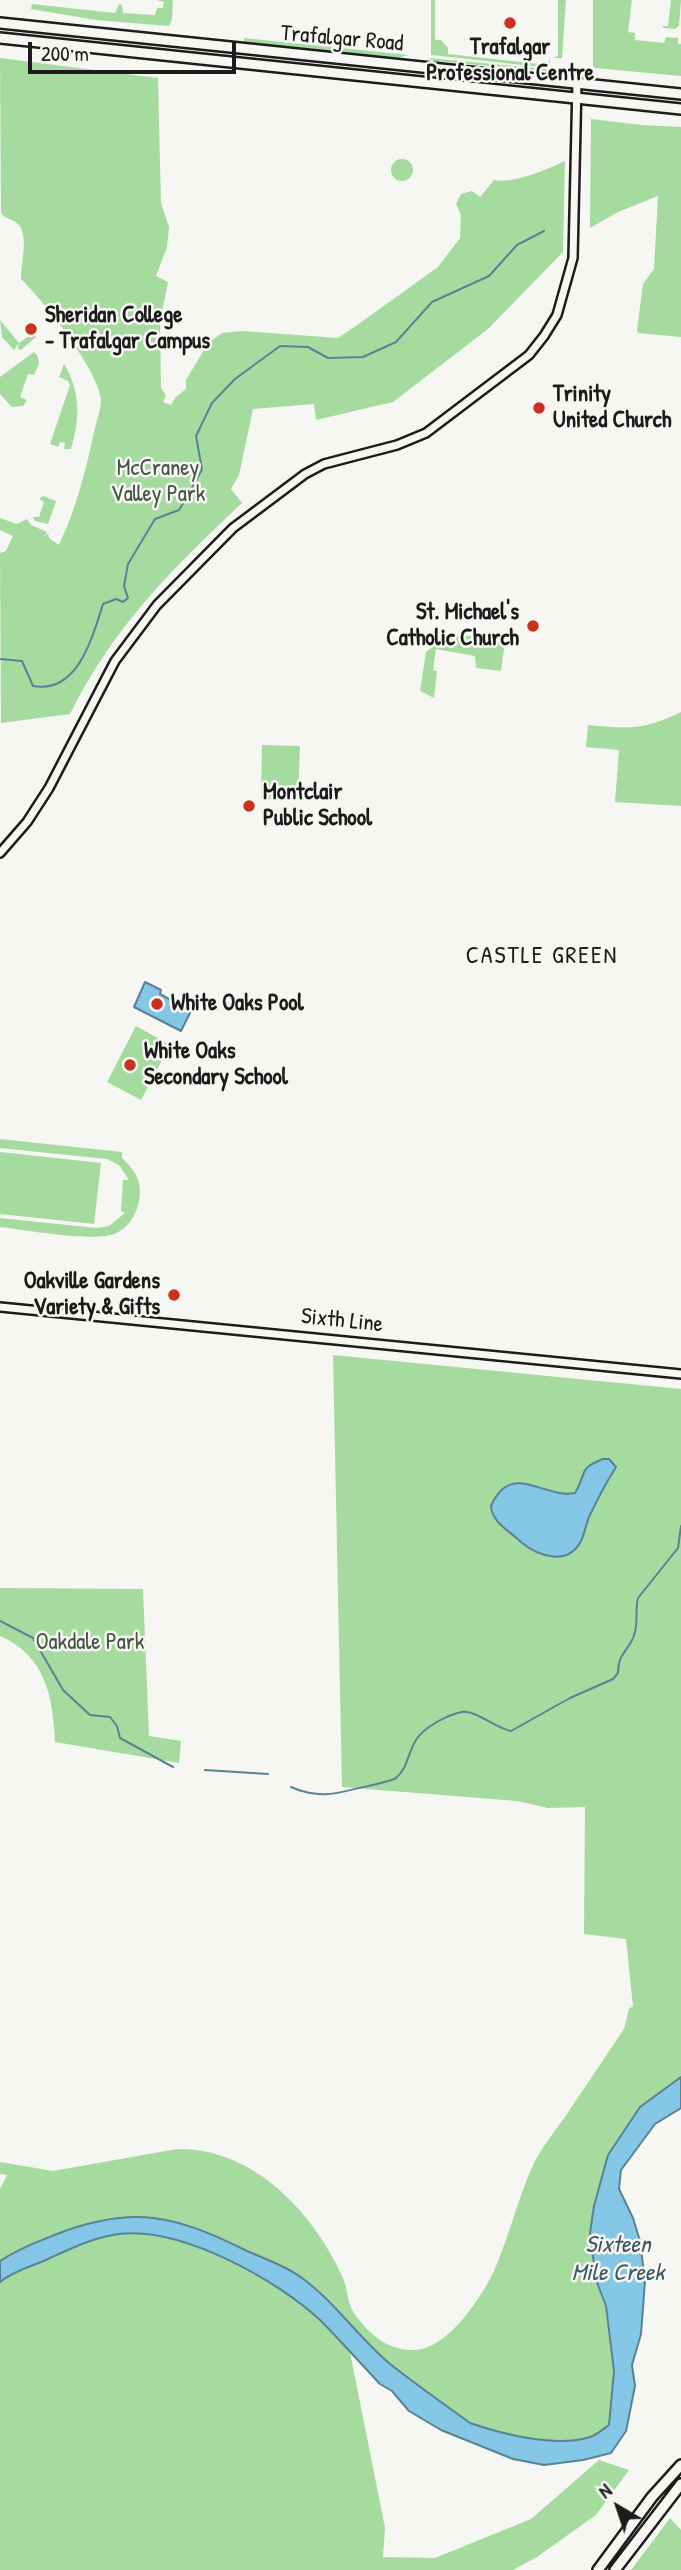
<!DOCTYPE html>
<html>
<head>
<meta charset="utf-8">
<style>
	body { margin:0 }
	#map { position:relative; width:681px; height:2570px; overflow:hidden; background:#f6f6f2; font-family:"Patrick Hand",sans-serif }
	canvas { display:block }
	.north { position:absolute; left:583px; top:2472px; width:70px; height:70px; -webkit-text-stroke:5px #f6f6f2; paint-order:stroke; rotate:321deg; font-size:19px; font-weight:700; line-height:28px; text-align:center; color:#1c1c1c }
	.north::after { content:''; display:block; margin:auto; width:24px; height:32px; background:#1c1c1c; clip-path:polygon(50% 0,100% 100%,50% 72%,0 100%) }
	.scale { position:absolute; left:28px; top:42px; width:208px; height:32px; box-sizing:border-box; border:4px solid #1c1c1c; border-top:0; padding-left:9px; font-size:21px; line-height:24px; white-space:nowrap; color:#1c1c1c; -webkit-text-stroke:5px #f6f6f2; paint-order:stroke }
</style>
</head>
<body>
<div id="map">
<canvas width="681" height="2570"></canvas>
<div class="north">N</div>
<div class="scale">200 m</div>
</div>
<script>
const c = document.querySelector('canvas').getContext('2d');
c.lineJoin = 'round';
function fill(path, color) { c.fillStyle = color; c.fill(path, 'evenodd'); }
function trace(path, color, width, dash) { c.strokeStyle = color; c.lineWidth = width; c.lineCap = dash ? 'butt' : 'round'; c.setLineDash(dash || []); c.stroke(path); }
function label(font, color, halo, rows, align = 'center') {
  c.font = font + ' "Patrick Hand",sans-serif'; c.lineWidth = 5; c.setLineDash([]); c.textBaseline = 'middle'; c.strokeStyle = halo; c.fillStyle = color; for (const [text, x, y, turn = 0] of rows) {
    c.save(); c.translate(x, y); c.rotate((+turn || 0) * Math.PI / 180); c.textAlign = isNaN(turn) ? turn : align; if (halo) c.strokeText(text, 0, 0); c.fillText(text, 0, 0); c.restore();
  }
}
const green = new Path2D(`
	M157,0H173L172,19L169,26L96,20L31,9L32,4L115,13L119,4L122,5L123,13L155,15L157,8H163L164,2Z
	M431,0H435V40H441L448,48V54L548,65L550,58V68L431,55Z
	M558,0H566L562,58H552L558,56Z
	M593,0H632L628,32L635,33V40L664,43L666,37L678,38V44H681V76L595,68L593,66Z
	M671,0H681L679,26L675,29L664,28L662,26H668Z
	M244,38L409,55L398,58L244,42Z
	M0,58L158,78L161,203L169,227L167,247L156,276L168,282L160,322L161,388L166,395L163,402L171,405L175,398L186,389V380L208,343L222,333L242,331L338,338L360,323L438,267L460,238L461,215L456,204L461,194L472,191L480,197L494,180C513,184 546,170 565,161L563,252L488,329L393,402L316,420L314,404L253,409L239,475L231,489L242,503C172,569 114,626 70,714L1,723L0,553L6,551L13,536L0,530V518L17,524L27,519L31,525L47,532L45,537L48,533L49,538L59,545C76,509 86,470 94,432C96,422 101,410 101,400C99,371 43,300 21,279C21,264 28,240 20,226C15,219 6,220 1,213Z
	M429,58L557,70L558,72L434,61Z
	M591,119L642,125L681,127V337L638,333L637,330L643,284L654,269L658,196L618,212L590,228Z
	M391 170a11 11 0 1 1 22 0a11 11 0 1 1-22 0Z
	M0,320L19,343L33,333L36,337L21,350L18,349V344L14,350L2,337Z
	M34,352L38,357L39,364L34,375L28,374L20,397L27,400L23,406L12,407L0,394V377Z
	M64,364C81,392 80,419 71,449H64L65,443L60,442L58,447L50,444L70,385L68,381L59,377Z
	M43,496L56,501L48,524L35,521L33,517H39L44,502L39,499Z
	M446,633L505,641L501,671L476,668L475,656L436,649L433,670L437,671L434,698L420,691L426,652L442,640Z
	M681,712V806L615,802L619,750L586,747L588,725C628,729 645,730 681,712Z
	M262,745L300,746L298,800L261,799Z
	M136,1026L170,1045L141,1100L107,1082Z
	M0,1139L122,1152V1158C135,1170 143,1182 139,1201C136,1215 129,1228 114,1234C91,1242 27,1230 0,1227V1218L97,1228L109,1226L125,1213L121,1211L123,1180H129L119,1165L107,1159L0,1148Z
	M0,1152L101,1163L94,1224L0,1214Z
	M333,1355L681,1389V2077L640,2107L608,2155L594,2206L590,2233L596,2279L606,2306L614,2371L609,2425C603,2429 597,2435 590,2437C557,2448 502,2434 470,2423L388,2362L343,2317L385,2528L383,2557L435,2558L531,2519L599,2460L629,2470L596,2515L537,2557L513,2570H0V2189L7,2175L0,2174V2162L53,2171L177,2149C253,2147 314,2213 343,2278C348,2289 347,2303 354,2313C369,2334 388,2351 414,2350C448,2349 481,2298 494,2271C510,2235 518,2196 535,2161C543,2146 555,2131 565,2117C584,2088 604,2059 624,2029L629,2009L633,2006L626,1939L584,1934L585,1807L548,1808L517,1801L342,1787Z
	M0,1588L143,1589L149,1736L181,1741L179,1763L55,1742C53,1697 46,1656 0,1636Z
	M670,2518L681,2530V2570H631Z`);
const water = new Path2D(`
	M145,982L161,990L160,994L191,1011L181,1031L134,1007Z
	M603,1459H609L616,1467C606,1483 598,1498 590,1515C586,1523 585,1533 581,1541C568,1566 539,1557 521,1542C510,1531 492,1523 491,1506C511,1460 543,1499 575,1493C587,1474 577,1469 603,1459Z
	M681,2077V2108L655,2124L621,2170L619,2189L633,2218L640,2241L645,2281L641,2334L632,2365L635,2386L626,2431L611,2453L583,2460L544,2465L513,2459L441,2430L409,2411L392,2391L380,2384C360,2363 341,2341 321,2321C276,2279 182,2227 119,2234C94,2237 70,2249 48,2259C31,2267 15,2270 0,2282V2261C18,2249 37,2242 57,2234C133,2205 174,2215 245,2250C264,2259 285,2265 302,2278C335,2302 358,2337 389,2363C415,2384 443,2403 470,2423C502,2434 557,2448 590,2437C597,2435 603,2429 609,2425L614,2371L606,2306L596,2280L590,2233L594,2206L608,2155L640,2107Z`);
const stream = new Path2D(`
	M0,659L22,661L33,686C78,694 92,638 103,604L116,599L123,602L128,598L124,586L128,564L155,519L179,510L190,492L202,469L196,436L212,403L235,379L280,346L308,347L328,358L363,357L396,342L432,302L489,276L517,245L544,231
	M0,1621L33,1638L63,1690L90,1715L110,1717L117,1726L120,1738L173,1767
	M205,1770L268,1774
	M291,1787C301,1792 316,1795 328,1794C335,1794 393,1781 396,1778C408,1768 408,1752 416,1740C424,1727 447,1715 462,1712C476,1710 495,1728 511,1731L570,1698L613,1679L618,1673C618,1651 631,1650 635,1632C638,1621 635,1610 638,1598L678,1548L681,1526`);
const minor = new Path2D(`
	M0,853L27,822L49,788L115,661L157,605L233,528L305,474L324,464L397,445L426,433L529,355L544,336L557,315L573,258L577,82
	M0,1307L681,1374`);
const major = new Path2D(`
	M0,23L681,94
	M0,38L681,109
	M598,2570L652,2497L681,2465
	M615,2570L681,2484`);
const markers = [
	[510,23,7,"#c8321e"],
	[31,329,7,"#c8321e"],
	[539,408,7,"#c8321e"],
	[533,626,7,"#c8321e"],
	[249,806,7,"#c8321e"],
	[157,1004,7,"#c8321e"],
	[130,1065,7,"#c8321e"],
	[174,1295,7,"#c8321e"]
];
const streetNames = [
	["Trafalgar Road",342,39,5],
	["Sixth Line",342,1321,6]
];
const poiNames = [
	["Trafalgar",510,48,"center"],
	["Professional Centre",510,74,"center"],
	["Sheridan College",45,316],
	["- Trafalgar Campus",45,342],
	["Trinity",553,395],
	["United Church",553,421],
	["St. Michael's",519,613,"right"],
	["Catholic Church",519,639,"right"],
	["Montclair",263,793],
	["Public School",263,819],
	["White Oaks Pool",171,1004],
	["White Oaks",144,1052],
	["Secondary School",144,1078],
	["Oakville Gardens",160,1282,"right"],
	["Variety & Gifts",160,1308,"right"]
];
const parkNames = [
	["McCraney",158,469],
	["Valley Park",158,495],
	["Oakdale Park",90,1643]
];
const neighbourhoodNames = [
	["CASTLE GREEN",542,957]
];
const waterNames = [
	["Sixteen",618,2246],
	["Mile Creek",618,2274]
];
fill(green, '#a5db9f');
fill(water, '#84c6e5');
trace(water, '#5a8295', 2);
trace(stream, '#5a8295', 2);
trace(minor, '#1c1c1c', 12);
trace(major, '#1c1c1c', 14);
trace(minor, '#f6f6f2', 7);
trace(major, '#f6f6f2', 9);
for (const [x, y, r, color] of markers) { const dot = new Path2D(); dot.arc(x, y, r, 0, 2 * Math.PI); c.fillStyle = color; c.fill(dot); trace(dot, '#f6f6f2', 2.5); }
label('23px', '#1c1c1c', '#f6f6f2', streetNames);
label('bold 23px', '#1c1c1c', '#f6f6f2', poiNames, 'left');
label('23px', '#455543', '#f6f6f2', parkNames);
c.letterSpacing = '2px';
label('24px', '#1c1c1c', '#f6f6f2', neighbourhoodNames);
c.letterSpacing = '0px';
label('italic 24px', '#405862', '#f6f6f2', waterNames);
</script>
</body>
</html>
